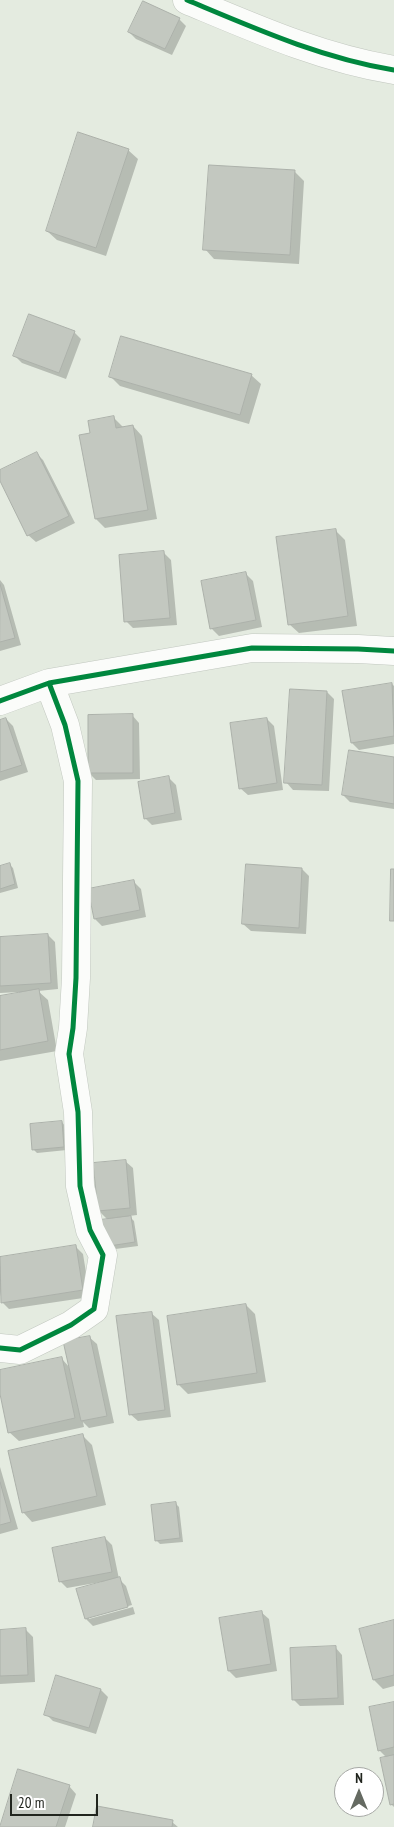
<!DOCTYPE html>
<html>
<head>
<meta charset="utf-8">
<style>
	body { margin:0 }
	#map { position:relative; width:394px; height:1827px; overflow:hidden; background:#e4ebe0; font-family:"PT Sans Narrow",sans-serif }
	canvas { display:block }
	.north { position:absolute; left:334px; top:1767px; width:50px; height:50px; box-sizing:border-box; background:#fff; border:1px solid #a6a8a5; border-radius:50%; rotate:0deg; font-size:14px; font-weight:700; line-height:20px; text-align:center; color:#21251e }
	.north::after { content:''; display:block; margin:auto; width:18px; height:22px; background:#656a62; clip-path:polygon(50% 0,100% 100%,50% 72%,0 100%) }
	.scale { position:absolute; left:10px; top:1794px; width:88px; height:22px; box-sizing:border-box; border:2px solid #21251e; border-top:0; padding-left:6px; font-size:15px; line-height:18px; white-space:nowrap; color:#21251e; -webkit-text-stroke:4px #fff; paint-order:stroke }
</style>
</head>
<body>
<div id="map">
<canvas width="394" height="1827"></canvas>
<div class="north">N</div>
<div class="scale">20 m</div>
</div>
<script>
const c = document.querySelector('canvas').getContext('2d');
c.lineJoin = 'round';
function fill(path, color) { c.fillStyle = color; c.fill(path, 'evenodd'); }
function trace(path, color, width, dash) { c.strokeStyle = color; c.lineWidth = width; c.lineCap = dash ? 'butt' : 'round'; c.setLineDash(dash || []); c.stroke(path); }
const shadow = new Path2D(`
	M179,19L186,26L172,55L136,39L129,32Z
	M128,150L138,159L106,256L57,240L47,231Z
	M294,171L304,181L299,264L214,259L205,249Z
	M74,332L81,339L66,379L22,363L15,356Z
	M251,375L261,384L249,424L120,386L111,377Z
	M114,418L124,428L133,426L142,436L157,519L105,528L96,519L91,434Z
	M36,453L43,460L75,523L36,542L28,535L0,478V471Z
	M335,530L345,540L357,626L299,633L289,624Z
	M164,553L171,560L177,625L133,628L126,621Z
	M246,574L253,581L262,627L219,636L212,629L202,582Z
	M0,580L4,585L21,645L0,651Z
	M392,684L394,686V744L359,750L352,743L343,692Z
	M327,692L334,699L329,791L293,790L286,782Z
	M132,715L139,723L140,779L96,780L89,773Z
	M6,719L13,726L28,772L0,781V721Z
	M267,719L274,726L283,790L248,795L240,788Z
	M394,758V809L350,802L343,795Z
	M169,778L176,785L182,820L152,825L145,818Z
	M10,865L13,868L18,888L0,893V867Z
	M302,869L309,876L306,934L251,931L243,924Z
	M134,882L141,889L146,917L102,926L95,919Z
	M48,935L55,942L58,989L38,991L48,1000L57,1051L0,1061V997L19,994V992L0,993V938Z
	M62,1122L65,1126L67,1150L37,1153L33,1149Z
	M125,1161L133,1168L137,1215L129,1216L134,1221L138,1246L108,1250V1220L99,1211Z
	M76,1247L83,1254L90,1297L9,1309L2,1302L0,1291V1259Z
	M246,1305L255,1314L266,1382L188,1394L178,1384Z
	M151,1313L159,1320L171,1417L138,1421L130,1414Z
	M89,1337L97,1344L114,1423L89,1428L83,1422L84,1427L19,1441L9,1432L0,1388V1372L62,1359L70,1368Z
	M83,1436L92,1445L106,1505L32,1522L23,1512Z
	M0,1467L18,1529L0,1534Z
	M175,1503L179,1507L183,1542L160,1544L156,1540Z
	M105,1538L112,1545L119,1579L126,1586L132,1605L89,1617V1619L133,1607L135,1614L93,1626L86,1619L101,1582L67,1588L60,1581Z
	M261,1612L269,1619L277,1671L236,1678L229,1671Z
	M394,1622V1686L383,1689L374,1680Z
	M26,1630L33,1637L35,1682L0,1684V1631Z
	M335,1647L342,1655L344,1705L300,1706L293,1699Z
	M101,1690L108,1697L96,1734L53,1721L46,1714Z
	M394,1703V1807L391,1804L387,1758L379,1750Z
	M69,1786L76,1794L65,1827H1Z
	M172,1822L178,1827H95Z`);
const building = new Path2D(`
	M143,1L180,18L165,49L128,32Z
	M78,132L129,149L96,248L46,231Z
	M209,165L295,170L290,255L203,250Z
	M29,314L75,331L59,373L13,356Z
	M121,336L252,374L240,415L109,377Z
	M114,416L116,428L133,425L148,510L95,519L79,435L90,433L88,421Z
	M37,452L69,516L27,536L0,481V470Z
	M336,529L348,616L288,625L276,537Z
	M164,551L170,618L124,622L119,555Z
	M246,572L256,620L210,629L201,581Z
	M0,584L15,638L0,642Z
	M392,683L394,736L351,743L342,691Z
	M290,689L327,691L322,785L284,783Z
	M133,714V773H88V715Z
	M6,718L22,765L0,772V720Z
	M267,718L277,783L239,789L230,723Z
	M349,750L394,757V804L342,795Z
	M169,776L175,813L144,819L138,782Z
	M10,863L15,884L0,889V866Z
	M246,864L302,868L299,928L242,924Z
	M391,869H394V921H390Z
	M134,880L140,910L94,919L88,889Z
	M48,934L51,983L0,986V937Z
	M39,989L48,1041L0,1050V996Z
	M62,1121L64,1147L32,1150L30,1124Z
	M126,1160L130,1208L98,1211L93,1163Z
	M131,1216L135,1242L103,1247L100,1220Z
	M76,1245L83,1290L1,1303L0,1257Z
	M246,1304L257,1373L177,1385L167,1316Z
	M152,1312L165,1410L129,1415L116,1316Z
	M90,1336L107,1416L81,1421L63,1341Z
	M62,1357L75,1418L8,1433L0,1394V1370Z
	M83,1434L97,1496L22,1513L8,1451Z
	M0,1482L11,1522L0,1525Z
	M176,1502L180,1538L155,1541L151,1505Z
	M105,1537L112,1572L59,1582L52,1548Z
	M120,1577L128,1607L85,1619L76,1589Z
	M262,1611L271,1664L228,1671L219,1618Z
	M394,1620V1675L373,1680L359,1629Z
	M26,1628L28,1675L0,1676V1630Z
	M336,1646L338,1698L292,1700L290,1648Z
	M56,1675L101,1689L89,1728L44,1715Z
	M394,1702V1747L378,1751L369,1707Z
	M394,1755V1804L390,1805L380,1758Z
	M18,1769L70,1785L56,1827H0Z
	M97,1806L173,1820L172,1827H93Z`);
const street = new Path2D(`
	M187,0C254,28 321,58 394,70
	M0,701L49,683L252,648L358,649L394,651
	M0,1348L20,1350L71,1325L94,1309L103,1255L90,1230L80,1186L78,1112L69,1054L73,1028L76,978L78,781L65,725L49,683`);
const cycleway = new Path2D(`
	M187,0C254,28 321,58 394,70
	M0,701L49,683L252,648L358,649L394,651
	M0,1348L20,1350L71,1325L94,1309L103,1255L90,1230L80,1186L78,1112L69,1054L73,1028L76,978L78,781L65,725L49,683`);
fill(shadow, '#0003');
fill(building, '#c3c8c0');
trace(building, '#acb1aa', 1);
trace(street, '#c1c7bf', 29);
trace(street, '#fbfcfa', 28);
trace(cycleway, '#00873e', 5);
</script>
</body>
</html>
